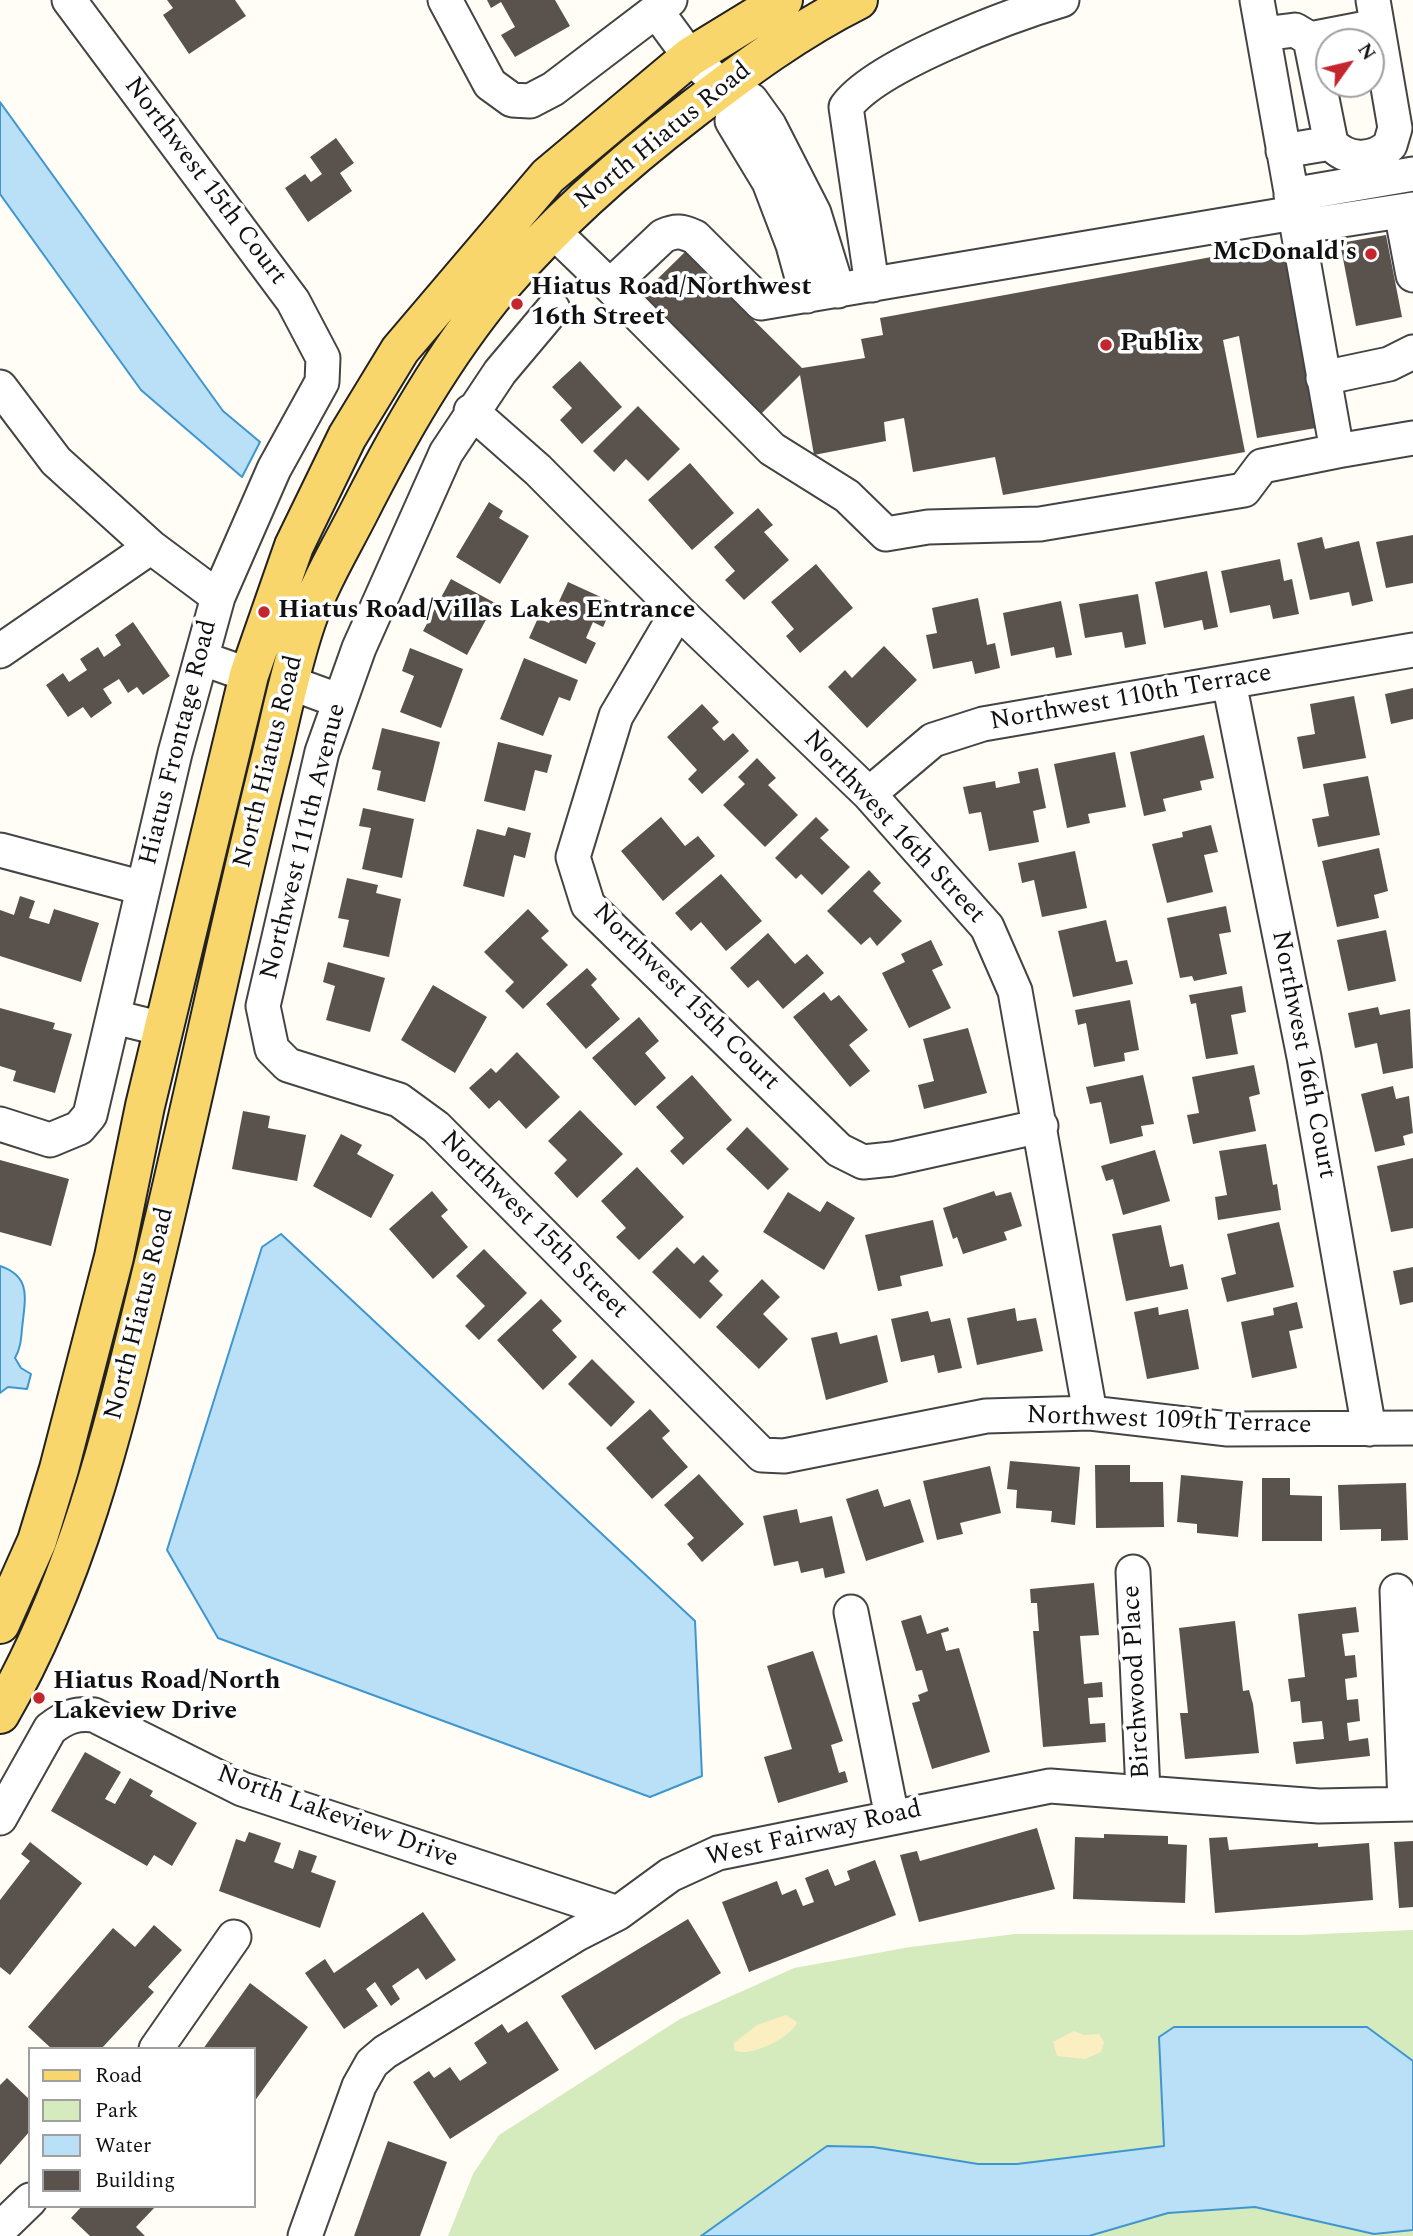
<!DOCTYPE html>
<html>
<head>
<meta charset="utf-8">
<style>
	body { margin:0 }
	#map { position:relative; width:1413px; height:2236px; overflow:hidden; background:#fffdf5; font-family:Spectral,serif }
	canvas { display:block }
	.legend { position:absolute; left:28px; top:2047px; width:228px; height:161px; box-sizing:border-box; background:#fff; border:2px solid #a0a0a0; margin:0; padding:9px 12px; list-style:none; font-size:21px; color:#111 }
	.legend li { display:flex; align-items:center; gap:14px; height:35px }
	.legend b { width:35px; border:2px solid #a0a0a0 }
	.north { position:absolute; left:1315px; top:28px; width:70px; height:70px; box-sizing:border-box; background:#fff; border:2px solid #a0a0a0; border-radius:50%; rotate:56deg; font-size:19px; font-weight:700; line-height:28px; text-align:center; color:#111 }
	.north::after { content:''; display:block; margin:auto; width:24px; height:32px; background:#c4262e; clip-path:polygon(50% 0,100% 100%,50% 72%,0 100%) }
</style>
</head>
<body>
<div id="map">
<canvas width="1413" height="2236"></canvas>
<ul class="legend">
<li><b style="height:9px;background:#f9d66b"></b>Road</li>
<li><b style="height:19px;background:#d5ebbd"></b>Park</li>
<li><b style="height:19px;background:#b9e0f7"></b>Water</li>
<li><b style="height:19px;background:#5a524d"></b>Building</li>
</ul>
<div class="north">N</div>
</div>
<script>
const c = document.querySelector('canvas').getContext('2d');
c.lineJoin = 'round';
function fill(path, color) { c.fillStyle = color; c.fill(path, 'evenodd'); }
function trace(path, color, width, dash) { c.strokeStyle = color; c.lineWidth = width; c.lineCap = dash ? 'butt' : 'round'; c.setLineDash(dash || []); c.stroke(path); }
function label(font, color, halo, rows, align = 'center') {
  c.font = font + ' Spectral,serif'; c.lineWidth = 7; c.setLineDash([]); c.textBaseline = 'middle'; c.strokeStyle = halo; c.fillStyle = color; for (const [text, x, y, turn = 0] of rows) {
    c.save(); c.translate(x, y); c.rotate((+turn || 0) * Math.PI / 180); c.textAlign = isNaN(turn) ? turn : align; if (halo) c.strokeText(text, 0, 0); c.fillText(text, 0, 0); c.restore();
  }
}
const green = new Path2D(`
	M1413,1930V2236H448L473,2174L499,2135L680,2019L794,1968L910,1947L1015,1934L1299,1935Z`);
const sand = new Path2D(`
	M786,2015L797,2022C793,2037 747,2059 734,2050V2043L757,2025Z
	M1074,2031L1084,2035L1099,2034L1104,2042L1101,2052L1085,2059L1057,2056L1053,2042Z`);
const water = new Path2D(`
	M0,102L223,411L260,442L242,477L141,390L0,194Z
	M281,1234L695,1621L702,1776L650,1797L218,1638L167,1550L262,1247Z
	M0,1266C29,1276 26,1294 23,1320C21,1334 22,1346 15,1358L21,1368L31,1374L27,1389L8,1387L0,1393Z
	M1174,2027H1367L1413,2061V2230L1374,2234L1255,2207L1168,2213L1089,2236H701L827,2146L873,2147L978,2164H1017L1164,2146L1159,2037Z`);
const building = new Path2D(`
	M167,0H235L246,16L189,54L163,15L173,8Z
	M487,0H555L570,26L515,57L501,35L515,27L501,2L491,8Z
	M336,138L354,163L340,173L352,191L308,222L285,188L305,174L311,182L322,174L310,157Z
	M1386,235L1402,317L1356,326L1340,243Z
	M1282,244L1316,428L1257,438L1239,336L1223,340L1245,452L1003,495L995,457L913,472L904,418L884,422L886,441L814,455L800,375L757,418L638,298L685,252L802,368L865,358L861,339L883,335L880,318Z
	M580,361L622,407L582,444L560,420L572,408L552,387Z
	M638,406L680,449L648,481L626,459L614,472L593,451Z
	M690,463L734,513L692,550L648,500Z
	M489,502L503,511L499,518L529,536L500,584L456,557Z
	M758,508L773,525L764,532L789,560L744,600L725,580L735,571L714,547Z
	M1413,535V583L1386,588L1376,542Z
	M1322,537L1325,549L1359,541L1373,601L1352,606L1349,592L1310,600L1297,543Z
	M1280,559L1284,581L1292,579L1299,614L1273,619L1270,605L1230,613L1221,571Z
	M816,564L853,608L800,653L786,636L794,629L771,602Z
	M1207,571L1218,627L1204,630L1202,620L1164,628L1155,582Z
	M451,579L495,603L467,655L423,631Z
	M568,582L614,603L603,627L593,622L586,638L596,643L586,664L529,638L538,618L549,623Z
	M1138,594L1146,644L1125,648L1122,632L1085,638L1079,604Z
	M978,598L987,645L995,643L1000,668L975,674L972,661L933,669L926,635L937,633L932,608Z
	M1061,601L1072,655L1056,658L1054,647L1011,656L1003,613Z
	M133,622L170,676L143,695L137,687L128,693L119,679L103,689L112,703L91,718L83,707L68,717L46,685L63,673L69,682L87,670L80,659L98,647L104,657L121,645L115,635Z
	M884,646L917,680L867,728L828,687L845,670L852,678Z
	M410,648L463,669L441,728L400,712L414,676L402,671Z
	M524,658L578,680L570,701L559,697L543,736L500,719Z
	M1413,688V719L1391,724L1385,694Z
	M1354,696L1366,758L1303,769L1297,737L1315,734L1310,704Z
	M702,704L719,722L712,728L724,741L733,733L749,751L702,794L688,779L697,770L667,737Z
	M382,728L440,742L425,802L377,790L381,771L372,769Z
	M1204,735L1214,778L1200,781L1202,790L1163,799L1166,811L1144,816L1130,752Z
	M498,742L552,755L547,773L535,770L525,811L484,801Z
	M1115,752L1126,807L1088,814L1090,823L1067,828L1054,764Z
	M757,758L776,778L768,785L798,815L765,847L723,805L745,784L738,777Z
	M1038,768L1046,808L1033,811L1039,842L989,851L981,812L969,814L963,787L995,781L996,788L1020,783L1018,772Z
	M1368,776L1380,835L1318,847L1312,819L1329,816L1323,784Z
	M363,808L414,819L402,878L362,869L371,828L359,826Z
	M661,817L685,846L698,836L715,856L663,901L621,851Z
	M816,817L829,830L820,838L850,867L822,895L801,874L796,879L775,858Z
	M1211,825L1218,852L1204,855L1213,892L1167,903L1152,844L1183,837L1182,832Z
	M508,827L531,833L525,858L514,855L504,897L463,886L477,829L505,836Z
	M1379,848L1388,891L1374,895L1379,918L1337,927L1322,861Z
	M1075,851L1087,908L1042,917L1034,880L1022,883L1018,863Z
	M869,870L881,883L873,891L902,921L877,946L870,937L861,945L827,911Z
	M721,874L762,921L726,951L701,922L691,931L675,913Z
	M347,878L378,885L376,893L401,899L389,957L343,947L349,920L338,918Z
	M20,896L35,901L29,918L49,924L54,909L99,923L81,982L0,956V910L14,915Z
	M1226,906L1231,932L1219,934L1227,974L1194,981L1192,976L1180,978L1167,918Z
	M528,909L549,931L541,938L568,965L523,1009L505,991L514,982L484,952Z
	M1106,920L1116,962L1127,960L1133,984L1073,997L1058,931Z
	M1386,930L1396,981L1348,991L1337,940Z
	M768,933L795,964L807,954L824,973L783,1009L758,980L748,988L730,968Z
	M931,940L943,965L932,970L951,1008L909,1028L882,973L905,962L901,954Z
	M328,962L385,978L370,1032L326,1020L335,986L323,982Z
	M587,968L597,979L591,985L620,1019L586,1049L546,1004Z
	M433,985L487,1017L455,1073L401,1040Z
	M1242,986L1246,1012L1231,1015L1238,1054L1206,1059L1196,1003L1191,1004L1189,995Z
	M824,992L831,1001L839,995L868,1030L849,1045L870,1071L850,1087L793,1017Z
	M1130,1000L1139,1050L1124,1053L1125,1061L1094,1067L1086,1023L1078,1025L1075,1010Z
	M1378,1007L1380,1015L1410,1009L1413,1068L1383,1074L1377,1043L1355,1048L1348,1013Z
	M0,1008L55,1023L53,1029L72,1034L55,1093L13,1081L16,1071L0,1066Z
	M639,1017L659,1041L645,1053L666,1078L635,1106L592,1058Z
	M968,1028L987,1093L924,1109L918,1085L934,1081L923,1039Z
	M517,1052L560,1097L526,1129L499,1100L489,1109L469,1088L491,1068L496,1073Z
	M1254,1065L1260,1094L1249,1097L1256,1131L1193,1144L1187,1115L1199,1113L1192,1077Z
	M692,1075L732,1120L683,1165L670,1151L684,1138L656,1107Z
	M1143,1075L1154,1124L1141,1126L1143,1136L1110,1144L1101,1102L1090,1104L1086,1087Z
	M1393,1086L1396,1099L1409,1096L1413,1133L1403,1136L1405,1145L1375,1152L1361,1094Z
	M580,1110L623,1154L577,1198L554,1173L567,1160L548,1141Z
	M243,1111L270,1116L268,1128L306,1135L297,1181L232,1169Z
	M747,1127L789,1169L768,1190L726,1149Z
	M341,1134L362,1145L357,1154L394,1175L371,1218L313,1186Z
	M1266,1144L1273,1185L1277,1184L1281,1210L1218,1220L1215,1197L1227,1195L1219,1151Z
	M1155,1150L1170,1201L1123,1215L1113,1179L1106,1181L1101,1166Z
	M1413,1158V1228L1391,1232L1377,1166Z
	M0,1160L69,1179L51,1246L0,1232Z
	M637,1167L684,1217L639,1260L616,1237L626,1228L601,1201Z
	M432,1191L448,1210L441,1216L468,1247L433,1279L389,1229Z
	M994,1191L996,1196L1011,1192L1022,1226L1004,1232L1007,1240L963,1254L957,1237L953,1239L943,1208Z
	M788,1192L820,1212L827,1201L855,1218L824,1270L763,1232Z
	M933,1220L943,1266L900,1276L902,1286L878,1291L865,1235Z
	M1279,1222L1294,1287L1227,1302L1221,1278L1236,1274L1227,1234Z
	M1161,1225L1170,1267L1183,1264L1188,1289L1126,1301L1112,1234Z
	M677,1247L694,1264L703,1255L719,1271L709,1281L723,1295L700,1319L652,1272Z
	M484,1249L527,1293L479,1340L465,1326L485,1306L456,1276Z
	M1413,1267V1302L1400,1305L1393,1271Z
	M762,1279L780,1297L763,1314L788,1339L759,1369L716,1327Z
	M541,1299L562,1321L552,1330L577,1357L543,1390L497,1340Z
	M1297,1302L1303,1328L1289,1331L1297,1368L1252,1378L1241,1322L1274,1315L1273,1308Z
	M1158,1307L1159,1315L1188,1309L1199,1369L1147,1379L1134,1312Z
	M1015,1308L1017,1321L1036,1318L1043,1351L977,1365L967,1318Z
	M928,1311L931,1322L950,1318L962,1368L938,1373L934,1355L901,1362L891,1319Z
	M837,1332L840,1344L877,1335L888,1382L826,1400L811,1338Z
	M592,1359L635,1402L611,1427L568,1384Z
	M650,1409L670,1431L662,1438L688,1467L652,1499L606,1448Z
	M1010,1461L1080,1467L1075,1525L1051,1522L1052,1511L1016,1508L1017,1490L1007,1489Z
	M1095,1465H1130V1482H1163L1164,1527L1096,1528Z
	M990,1466L1001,1513L960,1523L963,1534L937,1540L923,1481Z
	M699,1474L744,1524L702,1562L687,1544L694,1538L664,1505Z
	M1181,1475L1243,1481L1238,1537L1197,1533V1524L1177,1522Z
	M1262,1478H1290V1495L1322,1496V1541H1262Z
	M1406,1483L1408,1540L1381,1541V1529L1340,1530L1338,1485Z
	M878,1489L884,1507L910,1499L924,1542L866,1561L846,1499Z
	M797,1509L800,1523L832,1516L845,1573L825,1578L823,1568L801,1573L798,1561L774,1566L763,1516Z
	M1094,1583L1099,1635L1080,1636L1084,1684L1102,1682L1103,1697L1088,1698L1090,1724L1105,1723L1106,1742L1043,1747L1033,1631H1039L1037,1603H1031L1030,1589Z
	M1356,1607L1359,1632L1342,1634L1345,1656L1355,1655L1357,1677L1345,1679L1347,1700L1358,1699L1360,1721L1347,1723L1349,1741L1368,1738L1370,1756L1296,1764L1293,1742L1324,1739L1322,1721L1302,1723L1300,1701L1291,1702L1288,1679L1305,1677L1298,1614Z
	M921,1615L927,1634L948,1627L949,1631L941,1633L946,1651L959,1648L990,1752L932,1769L912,1703L920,1701L918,1695L928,1691L922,1670L916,1671L901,1621Z
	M1235,1621L1243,1691L1249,1690L1253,1704L1259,1753L1185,1759L1180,1713H1188L1179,1628Z
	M813,1651L843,1741L831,1745L839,1773L845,1771L848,1782L778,1803L764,1757L792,1749L767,1666Z
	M85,1752L121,1772L105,1799L115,1804L130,1778L153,1791L150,1796L197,1823L172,1866L154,1855L147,1866L51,1811Z
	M1037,1828L1055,1889L919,1922L900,1855L917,1851L920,1861Z
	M249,1832L281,1843L274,1862L293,1869L299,1850L317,1856L311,1872L336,1881L320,1928L219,1891L236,1839L245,1842Z
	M1104,1834L1168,1836V1844L1187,1845L1185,1903L1073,1899L1075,1837L1104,1838Z
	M1227,1837L1229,1850L1318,1843V1847L1369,1843L1373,1900L1215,1913L1209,1838Z
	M1413,1841V1907L1399,1908L1394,1842Z
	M30,1842L82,1883L10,1975L0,1967V1900L30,1861L21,1854Z
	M875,1860L896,1915L749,1972L722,1902L777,1881L782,1895L796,1889L803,1906L814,1902L805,1878L828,1869L835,1886L850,1880L847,1871Z
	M423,1912L456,1960L426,1980L418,1968L392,1986L400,1999L391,2006L375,1982L366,1989L378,2006L344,2029L305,1973L325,1959L334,1973Z
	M688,1919L721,1973L595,2050L561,1996Z
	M154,1925L182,1950L148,1987L154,1992L101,2049H52L28,2027L113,1928L135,1947Z
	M250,1983L308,2027L254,2102V2049H203Z
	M527,2021L559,2070L450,2139L413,2082L429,2071L434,2078L450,2067L460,2081L487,2063L474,2043L502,2024L508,2033Z
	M7,2078L30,2100V2131L0,2165V2085Z
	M388,2141L447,2162L420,2236H354Z
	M82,2206H156L136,2227L145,2236H90L71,2218Z`);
const minor = new Path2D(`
	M445,0L490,84L512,100L530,101L553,89L670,0
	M1257,0L1337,451L1413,438
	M657,12L690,57L709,74
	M1263,34L1295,30L1310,39L1377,26
	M1310,39L1331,143
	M1283,151L1331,143C1346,161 1373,162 1390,145L1395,128L1373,0
	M1291,195L1413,174
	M1401,211L1413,275
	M1297,227L1413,209
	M553,231L610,286L663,236C676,230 682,231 695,237L761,303L1294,213
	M872,285L846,107C876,65 1011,15 1062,0
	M610,286L772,449L847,496L886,534L928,527L1040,524L1244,490L1262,466L1337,451
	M807,296L793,245L769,182L732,121L733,112L721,86L751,100L769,125L814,213L838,291
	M553,309L500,372L446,453L359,648L322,752L263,1006L272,1049L288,1065L399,1100L436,1127L762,1455L784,1456L986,1416L1090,1413L1228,1429L1413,1428
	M1323,378L1389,364L1413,352
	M0,387L56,461L151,547L218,597
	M471,411L538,470L678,611L869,794L987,927L1015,991L1090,1413
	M678,611L616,716L573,857L588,905L839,1150L863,1162L892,1159L1041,1126
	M0,651L151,547
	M201,658L249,675
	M288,682L340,701
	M1229,682L1304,1057L1369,1429
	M869,794L933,740L983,724L1413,650
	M0,850L143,888
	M114,1017L163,1029
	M0,1124L50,1140L79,1128L90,1115L175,753L218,597L274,469L322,382L323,358L293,301L69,0
	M1133,1572L1143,1792
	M1397,1591L1405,1804
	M851,1612L892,1817
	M0,1818L50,1729C65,1717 76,1713 94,1715L242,1789L618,1913
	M156,2049L234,1937
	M0,2229L30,2200
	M305,2236L359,2086L372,2063L385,2052L577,1934L618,1913L670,1875L718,1853L1050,1786L1319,1806L1413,1804`);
const major = new Path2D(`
	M0,1624L37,1541L59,1469L114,1257L145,1106L249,675L294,546L347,437L400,350L548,176L690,57L783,0
	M0,1714C81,1574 116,1418 154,1263C195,1094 229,925 271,757C282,712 291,666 306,622C319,584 340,549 358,514C398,435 444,354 501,286C558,220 623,163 692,110C744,70 798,30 858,0`);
const markers = [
	[1371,254,7,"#c4262e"],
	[517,304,7,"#c4262e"],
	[1106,345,7,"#c4262e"],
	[264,612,7,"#c4262e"],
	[39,1698,7,"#c4262e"]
];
const streetNames = [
	["North Hiatus Road",664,137,-39],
	["Northwest 15th Court",204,182,53],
	["Northwest 110th Terrace",1131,699,-10],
	["Hiatus Frontage Road",180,743,-76],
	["North Hiatus Road",270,762,-76],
	["Northwest 16th Street",893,828,47],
	["Northwest 111th Avenue",305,842,-76],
	["Northwest 15th Court",685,998,45],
	["Northwest 16th Court",1302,1055,79],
	["Northwest 15th Street",533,1226,45],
	["North Hiatus Road",141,1314,-76],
	["Northwest 109th Terrace",1169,1422,2],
	["Birchwood Place",1138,1682,-93],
	["North Lakeview Drive",337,1818,20],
	["West Fairway Road",814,1835,-13]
];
const poiNames = [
	["McDonald's",1357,254,"right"],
	["Hiatus Road/Northwest",531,289],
	["16th Street",531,319],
	["Publix",1120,345],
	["Hiatus Road/Villas Lakes Entrance",278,612],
	["Hiatus Road/North",53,1683],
	["Lakeview Drive",53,1713]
];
fill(green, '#d5ebbd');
fill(sand, '#fbeec1');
fill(water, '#b9e0f7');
trace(water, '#3f96cf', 2);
fill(building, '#5a524d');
trace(minor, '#444', 37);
trace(major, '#222', 42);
trace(minor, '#fff', 33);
trace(major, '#f9d66b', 38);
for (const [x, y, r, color] of markers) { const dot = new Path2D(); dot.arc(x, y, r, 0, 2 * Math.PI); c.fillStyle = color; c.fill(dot); trace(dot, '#fff', 2.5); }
label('26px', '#111', '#fff', streetNames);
label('bold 26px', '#111', '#fff', poiNames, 'left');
</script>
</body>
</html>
